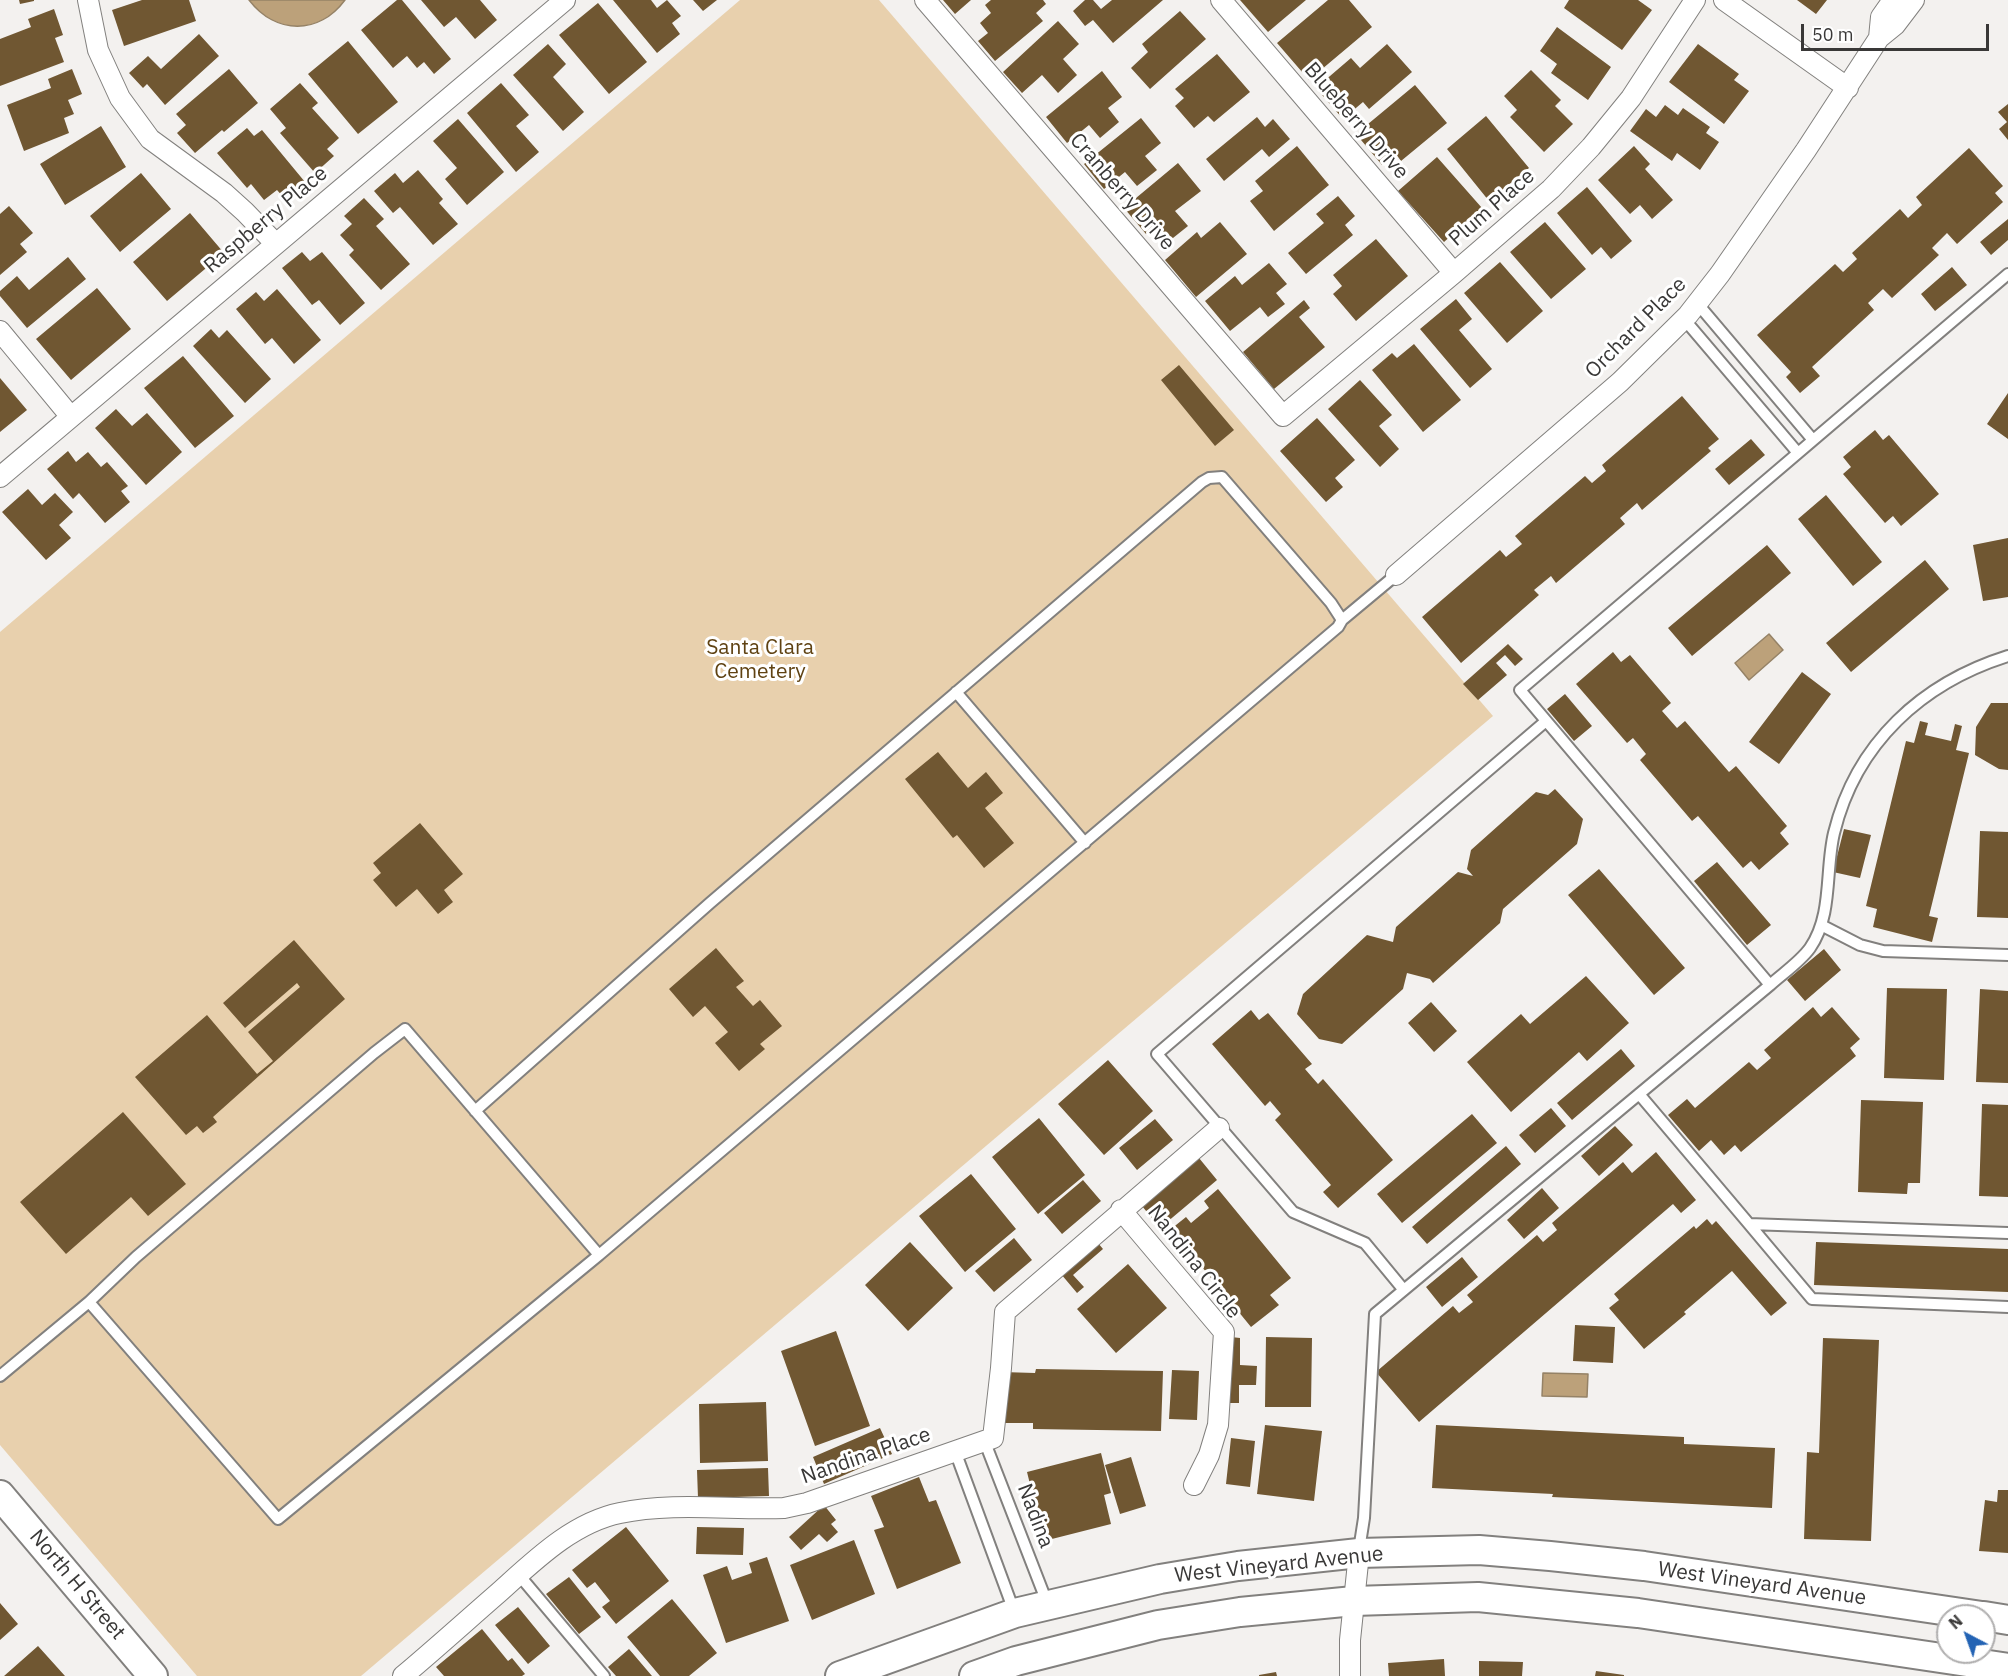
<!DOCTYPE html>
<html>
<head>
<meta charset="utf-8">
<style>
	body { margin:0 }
	#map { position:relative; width:2008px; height:1676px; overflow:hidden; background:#f3f1ef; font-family:"IBM Plex Sans",sans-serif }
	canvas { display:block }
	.north { position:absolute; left:1936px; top:1604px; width:60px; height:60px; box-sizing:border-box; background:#fff; border:2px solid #b0afaf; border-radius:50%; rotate:319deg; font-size:16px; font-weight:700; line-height:24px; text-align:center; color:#393837 }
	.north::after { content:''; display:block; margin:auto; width:21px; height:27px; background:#2363b4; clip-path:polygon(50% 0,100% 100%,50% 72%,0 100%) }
	.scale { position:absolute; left:1801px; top:24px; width:188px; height:27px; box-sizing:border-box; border:3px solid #393837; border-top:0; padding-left:8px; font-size:18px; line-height:21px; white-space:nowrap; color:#393837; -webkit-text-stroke:4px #fff; paint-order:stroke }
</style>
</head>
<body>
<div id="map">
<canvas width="2008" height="1676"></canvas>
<div class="north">N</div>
<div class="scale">50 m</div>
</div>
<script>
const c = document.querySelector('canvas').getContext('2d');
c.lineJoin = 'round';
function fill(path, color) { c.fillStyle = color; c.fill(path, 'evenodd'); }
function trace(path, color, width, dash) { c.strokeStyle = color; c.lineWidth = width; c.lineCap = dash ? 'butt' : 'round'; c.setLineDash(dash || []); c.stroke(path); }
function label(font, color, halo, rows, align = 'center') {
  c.font = font + ' "IBM Plex Sans",sans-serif'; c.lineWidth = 6; c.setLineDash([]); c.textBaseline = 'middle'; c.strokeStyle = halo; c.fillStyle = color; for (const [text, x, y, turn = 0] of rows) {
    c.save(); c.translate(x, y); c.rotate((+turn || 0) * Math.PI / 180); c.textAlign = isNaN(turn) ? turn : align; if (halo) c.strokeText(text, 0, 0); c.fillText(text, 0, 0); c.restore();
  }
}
const green = new Path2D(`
	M740,0H879L1493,716L361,1676H197L0,1445V632Z`);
const water = new Path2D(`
	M249,0H345C319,35 276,35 249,0Z
	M1769,634L1783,650L1749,680L1735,663Z
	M1543,1373L1588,1374L1587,1397L1542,1396Z`);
const building = new Path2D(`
	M19,0H34V1L20,4Z
	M142,0H189L196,21L124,46L112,10Z
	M397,0H402L451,59L434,74L424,62L417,68L407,56L393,68L361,30Z
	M421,0H480L497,20L475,39L456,17L444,27Z
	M613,0H651L657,8L667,0L681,16L672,23L680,34L657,53Z
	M693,0H717L703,11Z
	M943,0H971L955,14Z
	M991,0H1043L1046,4L1036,13L1043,21L995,61L978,41L988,33L980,23L991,13L985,5Z
	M1085,0H1093L1101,9L1112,0H1163L1113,43L1093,20L1085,26L1073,11Z
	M1240,0H1306L1268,32Z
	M1328,0H1349L1372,27L1309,80L1277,43Z
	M1569,0H1638L1652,10L1622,50L1564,8Z
	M1797,0H1827L1816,14Z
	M598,3L647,62L609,94L559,35Z
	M54,9L63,35L55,38L64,62L0,86V39L31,27L28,19Z
	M1180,11L1206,39L1150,89L1131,68L1148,52L1142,44Z
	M1058,21L1079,44L1063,59L1077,75L1058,93L1042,75L1022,93L1003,72Z
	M1557,27L1611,67L1588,100L1551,73L1557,64L1540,51Z
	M199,34L219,56L165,105L147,84L143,88L129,73L148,56L161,69Z
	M348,41L398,102L358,134L308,74Z
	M548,44L566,64L553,77L584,112L563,131L513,75Z
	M1387,44L1412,72L1369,109L1363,102L1343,119L1316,88L1351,58L1360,68Z
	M1698,44L1739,74L1734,80L1749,91L1724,124L1669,82Z
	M1217,54L1250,92L1214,122L1208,116L1194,128L1175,106L1184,98L1175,89Z
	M72,69L82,94L68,100L74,114L64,118L69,133L24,151L7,105L51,88L48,79Z
	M229,69L258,103L224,132L222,130L195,153L177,133L186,125L176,114Z
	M1531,70L1561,100L1555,106L1573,124L1544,152L1510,117L1517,110L1504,96Z
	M1102,71L1122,97L1108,108L1119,122L1100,138L1089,125L1067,143L1046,117Z
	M300,83L318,103L312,108L339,138L327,149L334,156L315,173L280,133L286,128L270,109Z
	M501,83L529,115L516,126L539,152L516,172L467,113Z
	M1415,85L1447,123L1401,161L1396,154L1382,165L1356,134Z
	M2008,104V140L1999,129L2007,122L1998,112Z
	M1665,105L1678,115L1683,108L1710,127L1706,133L1719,142L1700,170L1677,153L1672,161L1630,131L1646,109L1656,117Z
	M1486,116L1529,168L1489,201L1447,149Z
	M1257,117L1265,127L1273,119L1290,139L1269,157L1262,149L1224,181L1206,159Z
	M1141,118L1161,143L1145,156L1157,170L1137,186L1125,172L1104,189L1084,164Z
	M458,119L504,172L467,205L445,179L457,168L433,141Z
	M101,126L126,167L65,205L40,164Z
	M247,128L254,136L262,130L305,182L285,199L277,190L264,200L251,184L247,188L217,153Z
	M1297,146L1329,185L1274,231L1250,201L1263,191L1255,181Z
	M1634,146L1650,164L1645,169L1673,200L1652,219L1640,205L1630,214L1598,180Z
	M1969,148L2003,186L1995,193L2003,202L1957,244L1947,233L1932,248L1939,255L1892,298L1883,289L1868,303L1874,310L1812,367L1820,376L1800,393L1786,377L1791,372L1757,335L1835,264L1843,272L1857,259L1852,253L1900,209L1908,218L1922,205L1916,197Z
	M1437,157L1482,208L1444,242L1398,191Z
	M1178,163L1201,191L1175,211L1188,226L1163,246L1150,230L1146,234L1124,208Z
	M418,170L443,199L439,203L458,224L433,245L400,207L393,213L374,191L395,173L403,183Z
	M141,173L171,209L120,252L90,216Z
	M1587,187L1632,241L1611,259L1601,247L1592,255L1557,213Z
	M1338,196L1355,216L1345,225L1353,235L1306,274L1288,253L1324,223L1316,214Z
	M364,198L384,219L376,226L410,264L381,290L349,255L354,250L340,235L352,224L344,216Z
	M9,206L33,233L20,244L27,252L0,275V214Z
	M190,213L224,253L167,301L133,262Z
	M2008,219V240L1991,255L1980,242Z
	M1220,222L1247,254L1196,297L1165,260L1197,232L1201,238Z
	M1545,222L1586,269L1551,299L1510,252Z
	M1376,239L1408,276L1356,321L1333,294L1342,286L1333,275Z
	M302,252L310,261L322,252L365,303L340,325L319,300L312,305L282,268Z
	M68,257L86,279L27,328L0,296V291L17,276L29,290Z
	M1500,262L1543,311L1507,343L1464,293Z
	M1269,263L1287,284L1276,293L1285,304L1268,317L1260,307L1230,331L1205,301L1235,276L1242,285Z
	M1952,267L1967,285L1935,311L1921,294Z
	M97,288L131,329L71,380L36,339Z
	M277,289L321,340L294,364L272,338L265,344L236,309L256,292L264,301Z
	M1456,299L1472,319L1459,330L1492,369L1470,388L1420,329Z
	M1304,300L1310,308L1299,317L1325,347L1274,389L1243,352Z
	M211,329L219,338L227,330L271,379L245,403L193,346Z
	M1414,344L1461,400L1423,432L1372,370L1392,353L1397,358Z
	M183,356L234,416L195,448L144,388Z
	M1179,365L1234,430L1215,446L1161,380Z
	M0,378L27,410L0,432Z
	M1360,380L1392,415L1379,426L1399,449L1380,467L1328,409Z
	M2008,393V439L1987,424Z
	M1682,396L1719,439L1708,448L1711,451L1642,510L1637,503L1620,518L1625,524L1556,583L1551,576L1534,590L1539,595L1461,663L1422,617L1500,550L1506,557L1522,544L1515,536L1585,476L1592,483L1606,471L1602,465Z
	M116,409L132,426L147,413L182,452L146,485L95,428Z
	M1317,418L1355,460L1335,478L1343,487L1326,502L1280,451Z
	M1875,430L1883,440L1889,435L1939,494L1901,526L1893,516L1885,523L1843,474L1851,467L1843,457Z
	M1751,439L1765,455L1729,485L1715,469Z
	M68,451L76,462L88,452L101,467L107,462L128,486L121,491L130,502L105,523L79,493L73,499L47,469Z
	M28,489L42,505L55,493L73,512L59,525L71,538L46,560L2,512Z
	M1826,495L1882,562L1853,586L1798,519Z
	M2008,538V597L1983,601L1973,545Z
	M1767,545L1791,573L1692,656L1668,628Z
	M1925,560L1949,589L1851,672L1826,643Z
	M1508,644L1523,659L1515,666L1505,655L1496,663L1507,675L1478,700L1463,684Z
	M1613,652L1621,662L1630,655L1671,703L1662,711L1677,728L1685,721L1729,772L1736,766L1787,826L1780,833L1789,844L1759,870L1751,861L1743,868L1698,816L1692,821L1640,760L1646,754L1633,738L1627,743L1576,684Z
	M1802,672L1831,694L1779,764L1749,742Z
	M1565,694L1592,726L1574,741L1547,709Z
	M1991,703H2008V770L1999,769L1975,755L1976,727Z
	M1920,721L1928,723L1925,735L1951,741L1955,724L1962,726L1956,750L1969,753L1929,916L1938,918L1932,942L1873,927L1877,909L1866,906L1906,741L1914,743Z
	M938,752L968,788L986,772L1003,793L985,808L1014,843L984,868L957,835L953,838L905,779Z
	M1555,789L1583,819L1577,844L1503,909L1500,923L1433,983L1430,979L1407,973L1403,989L1342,1044L1319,1039L1297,1014L1303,994L1367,935L1393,942L1396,927L1458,872L1473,876L1467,869L1471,850L1536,792L1548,795Z
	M420,823L463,874L444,890L453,902L438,914L417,889L396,907L373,880L381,873L373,863Z
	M1844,829L1871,835L1860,878L1833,872Z
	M1980,831L2008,832V918L1977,917Z
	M1717,862L1771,925L1747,945L1694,881Z
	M1599,869L1685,968L1654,995L1568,895Z
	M294,940L345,999L213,1117L217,1122L203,1133L197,1126L186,1135L135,1077L207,1015L257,1074L273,1061L248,1032L300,987L297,983L245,1028L223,1003Z
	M716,948L744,981L736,987L753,1006L760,1000L782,1026L760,1044L765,1049L739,1071L715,1043L728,1032L705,1006L693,1017L669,989Z
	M1824,949L1841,970L1805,1001L1787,980Z
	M1586,976L1629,1023L1587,1061L1579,1052L1511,1112L1467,1062L1521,1014L1530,1024Z
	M1887,988L1947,989L1944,1080L1884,1078Z
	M1980,989L2008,991V1083L1976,1082Z
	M1431,1002L1457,1031L1434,1052L1408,1023Z
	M1813,1007L1821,1017L1832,1007L1860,1039L1850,1048L1856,1056L1741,1152L1735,1145L1724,1155L1711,1140L1699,1151L1668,1115L1687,1099L1695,1108L1749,1062L1757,1070L1771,1058L1764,1050Z
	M1251,1010L1259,1020L1268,1013L1312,1064L1305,1069L1318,1084L1323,1079L1393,1160L1338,1208L1323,1192L1331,1185L1275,1120L1281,1114L1270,1101L1265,1106L1212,1044Z
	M1621,1049L1635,1066L1572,1120L1557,1103Z
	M1108,1060L1153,1111L1104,1155L1058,1104Z
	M1861,1100L1923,1102L1920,1183H1908L1907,1194L1858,1192Z
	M1982,1104L2008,1105V1197L1979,1196Z
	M1551,1108L1566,1126L1535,1153L1519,1135Z
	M123,1112L186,1184L148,1216L131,1197L66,1254L20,1202Z
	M1472,1114L1497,1143L1402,1223L1377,1194Z
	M1039,1118L1085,1175L1038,1214L992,1157Z
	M1155,1119L1173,1140L1137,1170L1119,1148Z
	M1615,1126L1633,1145L1599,1176L1581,1156Z
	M1506,1146L1521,1164L1427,1244L1412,1227Z
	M1656,1152L1696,1200L1681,1213L1673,1204L1419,1422L1376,1372L1453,1306L1459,1313L1473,1302L1467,1295L1537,1235L1543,1242L1557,1230L1552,1223L1623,1162L1632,1173Z
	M1199,1158L1217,1180L1160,1228L1142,1206Z
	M971,1174L1016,1229L965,1272L919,1216Z
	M1083,1180L1101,1201L1062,1234L1044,1213Z
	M1542,1188L1559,1208L1524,1239L1507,1220Z
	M1218,1189L1291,1278L1270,1295L1279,1305L1251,1327L1171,1229L1186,1217L1191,1223L1209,1208L1204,1201Z
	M1707,1219L1712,1225L1716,1221L1787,1303L1771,1316L1732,1271L1684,1312L1686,1314L1644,1349L1609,1308L1619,1300L1614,1294L1694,1226L1696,1229Z
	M1014,1238L1032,1260L994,1292L975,1271Z
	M910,1242L953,1288L908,1331L865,1285Z
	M1816,1242L2008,1249V1292L1814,1285Z
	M1098,1243L1103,1249L1073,1275L1084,1287L1077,1293L1061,1274Z
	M1462,1257L1478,1277L1442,1307L1426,1287Z
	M1128,1264L1167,1308L1116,1353L1077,1309Z
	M1575,1325L1615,1327L1613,1363L1573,1361Z
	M836,1331L870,1426L815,1446L781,1351Z
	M1231,1337L1240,1338V1365L1257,1366L1256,1385H1239V1403H1229Z
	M1266,1337L1312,1338L1311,1407H1265Z
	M1823,1338L1879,1340L1871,1541L1804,1539L1807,1452L1819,1453Z
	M1036,1369L1163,1371L1161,1431L1033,1429V1423H1002V1372L1035,1373Z
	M1172,1370L1199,1371L1197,1420L1169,1419Z
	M766,1402L768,1461L700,1463L699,1404Z
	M1265,1425L1322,1431L1314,1501L1257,1494Z
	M1436,1425L1684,1437V1444L1775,1448L1772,1508L1552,1497L1553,1494L1432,1488Z
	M880,1428L892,1454L824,1484L813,1457Z
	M1231,1438L1255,1441L1250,1487L1226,1484Z
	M1101,1453L1111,1493L1104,1495L1111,1524L1044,1541L1027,1472Z
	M1131,1457L1146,1506L1120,1514L1105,1465Z
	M768,1468L769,1496L698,1498L697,1470Z
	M919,1477L929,1502L936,1500L961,1563L897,1589L874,1530L884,1527L871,1496Z
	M1998,1490H2008V1553L1979,1551L1985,1500L1997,1502Z
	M824,1505L836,1520L831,1524L838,1532L827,1542L819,1534L801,1550L789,1537Z
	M626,1527L669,1581L616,1624L602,1607L610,1601L595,1582L587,1588L572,1570Z
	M697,1527L744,1528L743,1555L696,1554Z
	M854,1540L875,1594L812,1620L790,1565Z
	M767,1557L789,1621L726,1643L703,1575L727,1566L732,1580L752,1573L749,1563Z
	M569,1577L601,1617L579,1634L546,1594Z
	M672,1599L717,1653L689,1676H660L627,1637Z
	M0,1603L18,1624L0,1640Z
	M518,1607L550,1646L528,1664L495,1625Z
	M482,1629L508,1661L512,1658L525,1674L522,1676H444L436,1667Z
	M38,1646L65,1676H4Z
	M629,1649L652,1676H616L608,1667Z
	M1444,1659L1445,1676H1389L1388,1663Z
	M1479,1661L1523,1662L1522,1676H1479Z
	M1596,1671L1624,1675V1676H1595Z
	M1276,1672L1277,1676H1259V1675Z`);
const lane = new Path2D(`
	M1697,303L1813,440
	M1684,319L1798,453
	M1342,620L1396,575
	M956,692L1085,843
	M1821,925L1860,945L1883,951L2008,955
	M1770,985L1520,690L2008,274
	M1639,1094L1749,1224L2008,1233
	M475,1111L710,903L1202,482L1209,478L1222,477L1331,603L1342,620L1338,627L599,1255
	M1749,1224L1812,1299L2008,1307
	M1403,1289L1365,1243L1293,1212L1157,1054L1546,721
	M0,1376L89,1302L136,1257L374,1053L405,1029L599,1255L278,1519L89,1302
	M984,1440L1048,1605
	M955,1451L1014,1611
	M1359,1550L1364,1518L1375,1314L1770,985C1782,974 1800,962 1810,948C1833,915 1825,870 1834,833C1856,743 1922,683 2008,656
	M519,1575L604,1676`);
const street = new Path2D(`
	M88,0L98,50L120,98L150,139L224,193L245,212L275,243
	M925,0L1283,416L1454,273L1551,189L1591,147L1631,98L1695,0
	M1221,0L1454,273
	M1724,0L1848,88
	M1879,38L1881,17L1893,0
	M0,331L71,417
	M0,477L565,0
	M1396,575L1620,382L1688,315L1720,274L1806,150L1879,38L1895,25L1914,0
	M1121,1210L1224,1332L1218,1425L1209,1455L1194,1485
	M403,1676C434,1650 465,1622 496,1595C532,1563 571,1523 620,1513C672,1502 731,1510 784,1508L807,1503L993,1438L1001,1368L1005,1312L1219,1128
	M1350,1676V1640L1359,1553`);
const secondary = new Path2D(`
	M0,1495L153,1676
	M1984,1616L2008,1620
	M840,1676L1015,1613L1160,1579L1238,1566L1359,1553L1479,1550L1550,1556L1644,1566L1982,1616
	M974,1676L1016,1661L1158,1625L1240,1612L1354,1601L1478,1597L1638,1613L2008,1668`);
const streetNames = [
	["Blueberry Drive",1356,121,49],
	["Cranberry Drive",1122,192,49],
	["Plum Place",1492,208,-41],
	["Raspberry Place",266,220,-40],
	["Orchard Place",1636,328,-45],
	["Nandina Circle",1194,1262,52],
	["Nandina Place",866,1456,-19],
	["Nadina",1035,1516,69],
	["West Vineyard Avenue",1279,1565,-6],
	["West Vineyard Avenue",1762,1584,8],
	["North H Street",77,1585,50]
];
const parkNames = [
	["Santa Clara",760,648],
	["Cemetery",760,672]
];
fill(green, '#e8d0ad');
fill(water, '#bca17a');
trace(water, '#958266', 1.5);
fill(building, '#705732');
trace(lane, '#82807e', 14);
trace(street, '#82807e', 22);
trace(secondary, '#82807e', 32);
trace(lane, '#fff', 10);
trace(street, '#fff', 20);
trace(secondary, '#fff', 28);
label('21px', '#393837', '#fff', streetNames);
label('21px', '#5f4212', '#fff', parkNames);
</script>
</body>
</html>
